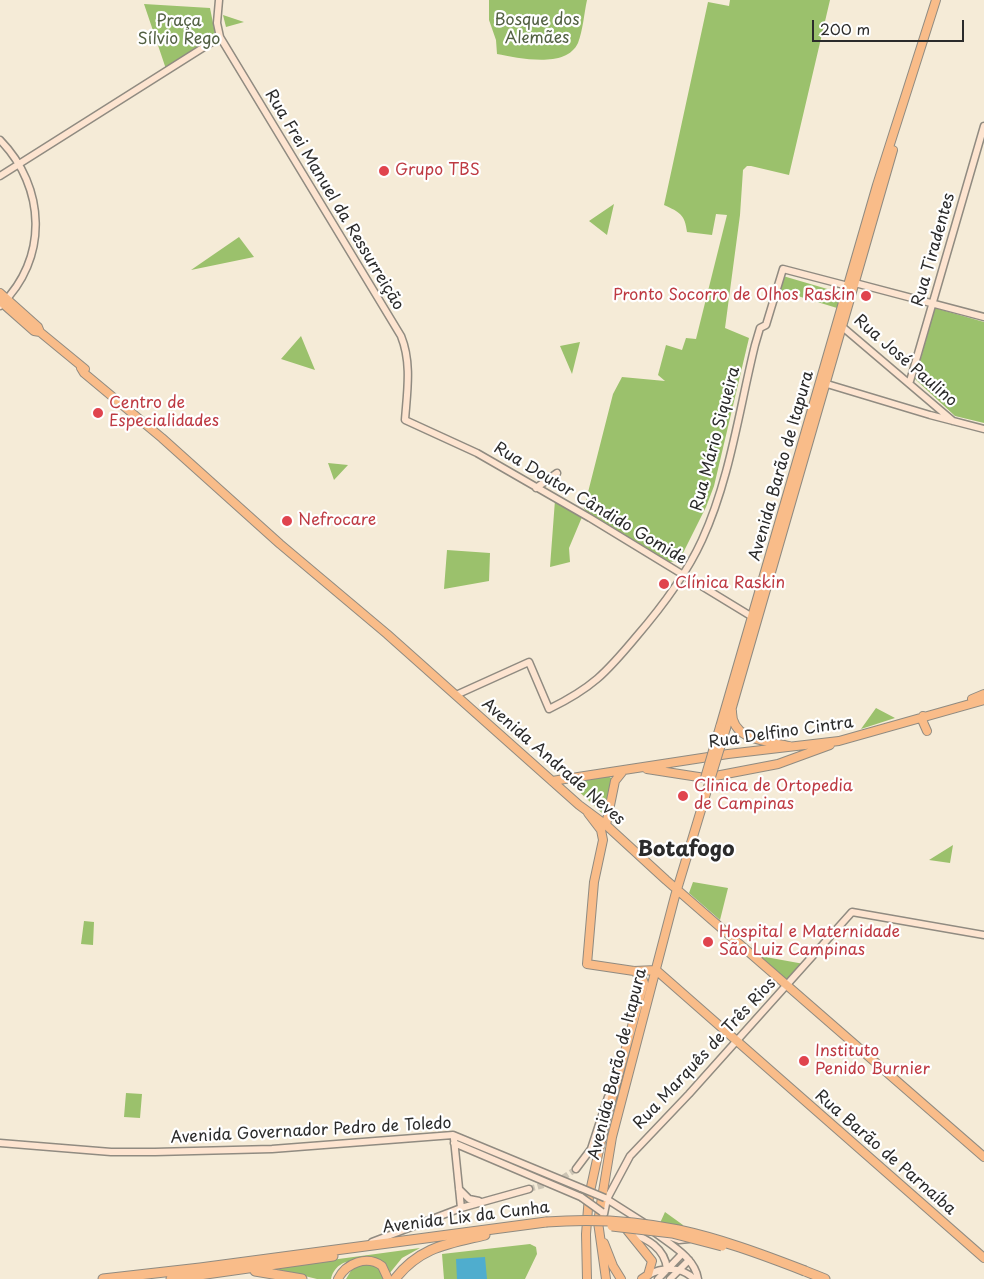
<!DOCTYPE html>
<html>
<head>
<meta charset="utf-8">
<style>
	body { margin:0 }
	#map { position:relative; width:984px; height:1279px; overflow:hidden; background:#f5ebd7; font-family:"Playpen Sans",sans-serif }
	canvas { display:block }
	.scale { position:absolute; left:812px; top:20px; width:152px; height:22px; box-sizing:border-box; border:2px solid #2b2b2b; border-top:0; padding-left:6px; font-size:15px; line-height:18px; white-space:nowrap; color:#2b2b2b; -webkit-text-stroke:4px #fff; paint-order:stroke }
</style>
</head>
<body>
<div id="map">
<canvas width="984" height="1279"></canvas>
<div class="scale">200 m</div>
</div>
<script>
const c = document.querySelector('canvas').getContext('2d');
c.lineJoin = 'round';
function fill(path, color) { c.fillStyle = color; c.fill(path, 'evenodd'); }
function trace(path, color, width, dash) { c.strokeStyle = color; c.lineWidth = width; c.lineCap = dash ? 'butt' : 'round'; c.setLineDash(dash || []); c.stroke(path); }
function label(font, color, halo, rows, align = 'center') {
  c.font = font + ' "Playpen Sans",sans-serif'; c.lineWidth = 4.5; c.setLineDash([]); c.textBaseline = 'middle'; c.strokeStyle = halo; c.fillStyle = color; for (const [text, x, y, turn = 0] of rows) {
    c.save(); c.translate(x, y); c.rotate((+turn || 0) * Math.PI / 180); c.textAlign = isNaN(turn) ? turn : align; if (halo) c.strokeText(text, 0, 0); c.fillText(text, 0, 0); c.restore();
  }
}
const green = new Path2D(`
	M489,0H587C584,14 583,30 578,43C566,69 519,58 497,54L496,40L489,20Z
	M730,0H830L789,175L751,166H747L743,170L740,215L725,328L749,338L714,486L706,507L679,561L669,562L590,518L584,508L613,394L622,377L665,381L658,375L666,345L682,350L686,338L696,339L727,215L716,214L712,235L687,232C685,215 680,212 664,205L708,2L729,6Z
	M144,4L210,8L216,38L166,69Z
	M223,15L244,22L226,27Z
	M614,204L607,235L589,221Z
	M239,237L254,257L191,270Z
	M783,276L841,293L837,308L778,290Z
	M935,308L984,322V423L955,416L915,379Z
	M301,336L315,370L281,359Z
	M580,342L572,374L560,346Z
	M328,463L348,465L334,480Z
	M555,500L582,517L569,548L570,562L550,567Z
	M447,550L490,553L489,581L444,589Z
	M876,708L895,718L861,729Z
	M606,775L613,779L606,813L604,815L571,784L573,782Z
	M953,845L950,863L929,860Z
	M693,882L728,888L720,920L689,893Z
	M84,921L94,922L93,945L81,944Z
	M760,956L804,964L788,981Z
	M126,1093L142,1094L140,1118L124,1117Z
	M665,1212L683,1225L681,1228L660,1223Z
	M530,1244L536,1247L537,1254L525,1279H444L442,1254Z
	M420,1248L402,1258L389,1274L380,1262C363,1259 336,1256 331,1279H317L272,1268Z
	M360,1265H371L381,1269L383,1279H346L352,1269Z`);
const water = new Path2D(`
	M485,1257L487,1279H457L456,1259Z`);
const secondaryTunnel = new Path2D(`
	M529,1189L558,1181L576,1169`);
const secondary = new Path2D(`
	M219,0L217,23L220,37L401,336C412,363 407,392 405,420L477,453L590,518L754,618
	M0,140C46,187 49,259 0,306
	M0,176L220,37
	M839,324L953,421
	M910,381L984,126
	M827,384L930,415L984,429
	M536,488L557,473
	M456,695L529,662L549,709C592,688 606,673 636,637C661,608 686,575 702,540C730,479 739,410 755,345L760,328L766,325L783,269L848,286L855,283L984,317
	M454,1139L461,1208
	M0,1143L111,1152H155L272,1149L453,1135L581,1188
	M454,1143L581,1197
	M576,1169L591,1149L608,1097L614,1087
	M459,1189L469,1199L479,1201
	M605,1198L646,1224
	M604,1214L607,1199L630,1156L689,1094L852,912L984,935
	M628,1231C646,1239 665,1247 667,1269
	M653,1231C669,1244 695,1257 698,1279
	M663,1234L679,1240L689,1239
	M372,1242L461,1208L529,1189
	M648,1275C663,1267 681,1266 694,1279
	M658,1279L682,1254
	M670,1279L689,1260`);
const primary = new Path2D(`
	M0,293L38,327L40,332L85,369
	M0,301L34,331L40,332
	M81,368L84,373L162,438L280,544L387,634L579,805L606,825L666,880L984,1157
	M972,699L984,694
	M732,711C731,741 768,741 789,746
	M923,716V722L927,731
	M720,727L877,185L936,0
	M726,728L893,150
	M647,769L705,778L778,764L830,745
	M552,781L728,754L839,741L984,700
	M588,813L601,830L603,840L594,882L587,964L634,971L656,970L984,1258
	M606,825L615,781L623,771
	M627,1230L652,1261L648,1275L642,1279
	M604,1243L613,1266L621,1279
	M338,1279C346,1263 367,1255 382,1266L388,1279
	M587,1279L586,1234L589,1196L605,1123L644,983L642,978L634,971
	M606,1279L598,1222L612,1137L675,896L711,777`);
const highway = new Path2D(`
	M255,1271L302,1279
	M805,1271L825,1279
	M103,1279L200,1268L546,1222
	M171,1279L333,1256
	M395,1279C420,1247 447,1244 485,1235`);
const secondaryBridge = new Path2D(`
	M581,1188L605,1198
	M581,1197L602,1212`);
const primaryBridge = new Path2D(`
	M711,777L726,728
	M705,778L720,727`);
const highwayBridge = new Path2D(`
	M546,1222C647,1214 712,1235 805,1271
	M612,1226L672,1233L722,1246`);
const markers = [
	[384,171,6,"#e0444e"],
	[866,296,6,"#e0444e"],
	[98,413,6,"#e0444e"],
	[287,521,6,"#e0444e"],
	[664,584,6,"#e0444e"],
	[683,796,6,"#e0444e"],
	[708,942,6,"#e0444e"],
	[804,1061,6,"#e0444e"]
];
const parkNames = [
	["Bosque dos",537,21],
	["Alemães",537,39],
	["Praça",179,22],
	["Sílvio Rego",179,40]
];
const healthNames = [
	["Grupo TBS",395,171],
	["Pronto Socorro de Olhos Raskin",855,296,"right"],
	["Centro de",109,404],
	["Especialidades",109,422],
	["Nefrocare",298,521],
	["Clínica Raskin",675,584],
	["Clinica de Ortopedia",694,787],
	["de Campinas",694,805],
	["Hospital e Maternidade",719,933],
	["São Luiz Campinas",719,951],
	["Instituto",815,1052],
	["Penido Burnier",815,1070]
];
const streetNames = [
	["Rua Frei Manuel da Ressurreição",334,200,59],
	["Rua Tiradentes",934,250,-74],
	["Rua José Paulino",905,361,41],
	["Rua Mário Siqueira",716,439,-75],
	["Avenida Barão de Itapura",782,466,-74],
	["Rua Doutor Cândido Gomide",590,504,31],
	["Rua Delfino Cintra",781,733,-8],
	["Avenida Andrade Neves",553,762,41],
	["Rua Marquês de Três Rios",705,1054,-47],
	["Avenida Barão de Itapura",618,1064,-76],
	["Avenida Governador Pedro de Toledo",311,1131,-3],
	["Rua Barão de Parnaíba",885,1153,41],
	["Avenida Lix da Cunha",466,1218,-7]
];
const districtNames = [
	["Botafogo",686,850]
];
fill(green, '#9bc16c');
fill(water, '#4fadce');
trace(secondaryTunnel, '#cdc5b5', 6, [6, 3]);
trace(secondary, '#908b81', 9);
trace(primary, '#908b81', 10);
trace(highway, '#908b81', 11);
trace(secondary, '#fde4d0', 6);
trace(primary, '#f9bc89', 8);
trace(highway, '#f9bc89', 9);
trace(secondaryBridge, '#908b81', 9, []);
trace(primaryBridge, '#908b81', 10, []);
trace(highwayBridge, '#908b81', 11, []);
trace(secondaryBridge, '#fde4d0', 6);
trace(primaryBridge, '#f9bc89', 8);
trace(highwayBridge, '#f9bc89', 9);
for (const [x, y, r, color] of markers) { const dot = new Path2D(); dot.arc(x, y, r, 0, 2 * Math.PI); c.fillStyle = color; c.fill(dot); trace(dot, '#fff', 2); }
label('16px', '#526042', '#fff', parkNames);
label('16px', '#be3a42', '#fff', healthNames, 'left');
label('16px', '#2b2b2b', '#fff', streetNames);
label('bold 21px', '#2b2b2b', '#fff', districtNames);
</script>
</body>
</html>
